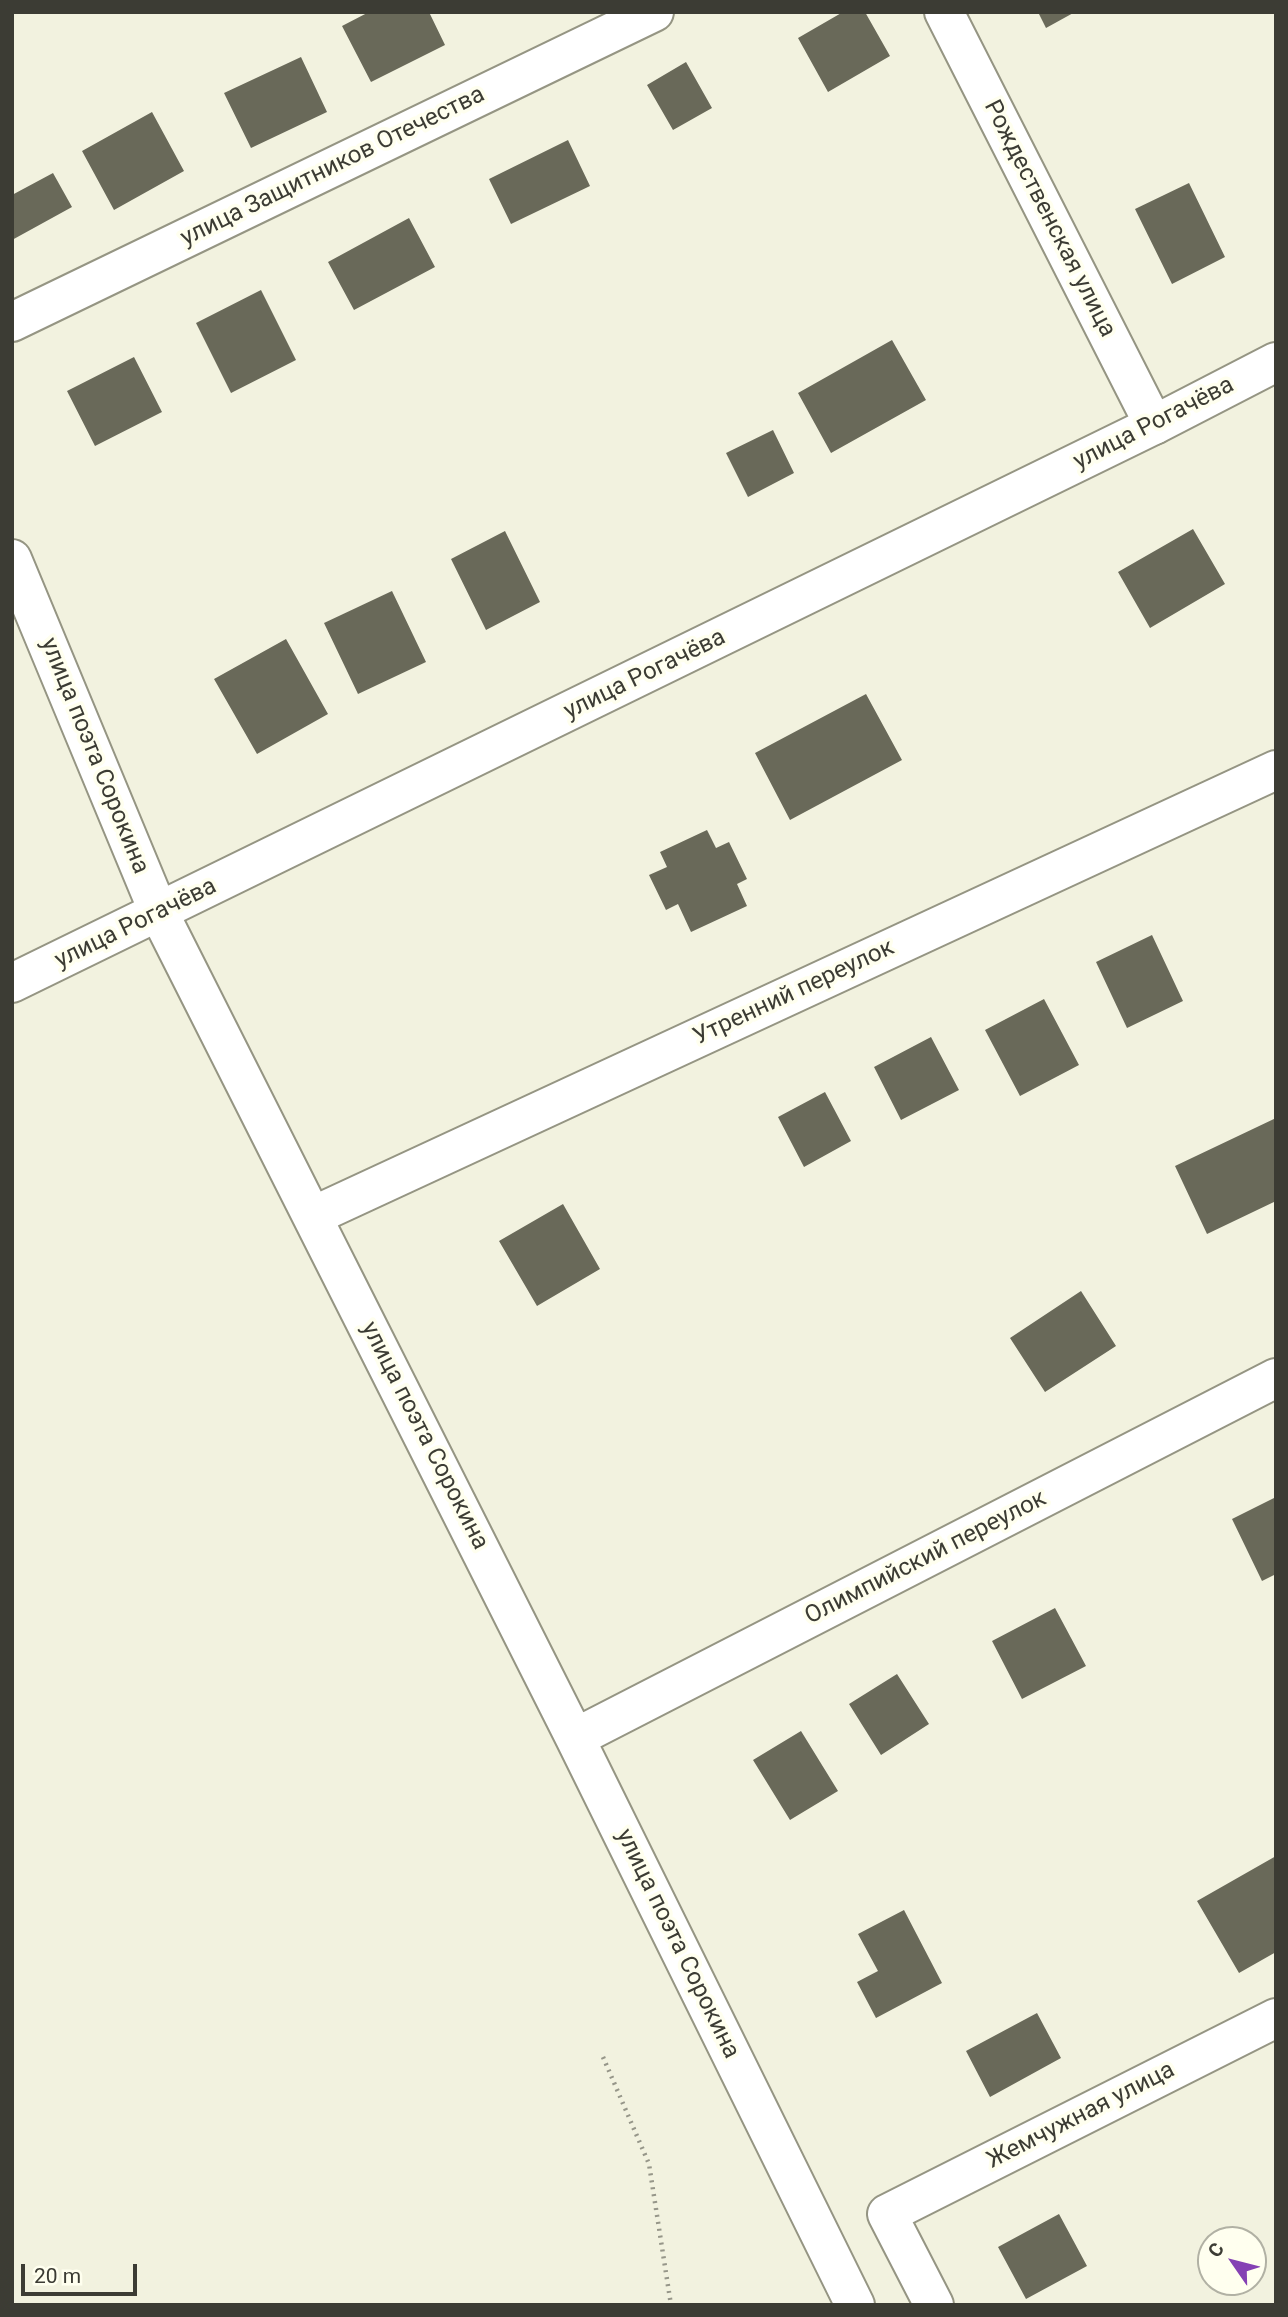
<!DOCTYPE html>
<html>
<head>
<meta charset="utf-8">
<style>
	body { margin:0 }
	#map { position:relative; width:1288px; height:2317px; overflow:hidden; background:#f2f2df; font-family:Roboto,sans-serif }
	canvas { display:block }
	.frame { position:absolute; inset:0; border:14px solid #3c3c34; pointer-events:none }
	.north { position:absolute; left:1197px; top:2226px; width:70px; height:70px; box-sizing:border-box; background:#ffffef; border:2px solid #b1b1a4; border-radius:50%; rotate:305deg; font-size:19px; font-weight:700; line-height:28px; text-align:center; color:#3c3c34 }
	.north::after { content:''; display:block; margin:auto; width:24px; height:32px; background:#8541b4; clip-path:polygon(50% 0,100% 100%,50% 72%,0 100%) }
	.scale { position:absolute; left:21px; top:2264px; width:116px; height:32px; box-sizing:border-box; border:4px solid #3c3c34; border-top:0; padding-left:9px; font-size:21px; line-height:24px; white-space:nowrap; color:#3c3c34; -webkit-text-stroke:5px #ffffef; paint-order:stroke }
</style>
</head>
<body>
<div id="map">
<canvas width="1288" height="2317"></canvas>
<div class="frame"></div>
<div class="north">С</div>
<div class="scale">20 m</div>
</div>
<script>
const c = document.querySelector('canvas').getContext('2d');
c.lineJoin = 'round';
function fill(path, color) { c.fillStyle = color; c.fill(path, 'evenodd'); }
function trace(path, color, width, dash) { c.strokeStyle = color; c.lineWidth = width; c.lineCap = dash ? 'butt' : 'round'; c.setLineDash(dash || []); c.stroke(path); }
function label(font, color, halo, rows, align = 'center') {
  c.font = font + ' Roboto,sans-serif'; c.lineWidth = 7; c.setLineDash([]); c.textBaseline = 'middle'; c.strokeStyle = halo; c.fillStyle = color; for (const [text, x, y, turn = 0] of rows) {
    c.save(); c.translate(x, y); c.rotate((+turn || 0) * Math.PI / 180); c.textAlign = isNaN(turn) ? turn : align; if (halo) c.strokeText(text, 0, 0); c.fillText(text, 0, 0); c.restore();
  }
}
const building = new Path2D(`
	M369,12H429L445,45L371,82L342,26Z
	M843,12H865L890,56L828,92L798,38Z
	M1038,12H1075L1046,28Z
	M301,57L327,112L251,148L224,93Z
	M686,62L712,108L673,130L647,85Z
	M152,112L184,171L114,210L82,151Z
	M568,140L590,186L511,224L489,179Z
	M53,173L72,207L12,240V195Z
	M1189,183L1225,257L1172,284L1135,209Z
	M409,218L435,267L354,310L328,262Z
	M261,290L296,360L231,393L196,323Z
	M892,340L926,400L831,453L798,393Z
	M134,357L162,412L95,446L67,391Z
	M773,430L794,473L748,497L726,453Z
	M1193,529L1225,584L1150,628L1118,572Z
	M505,531L540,602L486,630L451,559Z
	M392,591L426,662L358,694L324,623Z
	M286,639L328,714L257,754L214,679Z
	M866,694L902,760L790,820L755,753Z
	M707,830L716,848L729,842L747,879L737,884L747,906L691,932L678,904L666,910L649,875L667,867L660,852Z
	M1152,935L1183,1001L1127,1028L1096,962Z
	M1044,999L1079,1065L1020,1096L985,1030Z
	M931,1037L959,1090L901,1120L874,1067Z
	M825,1092L851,1141L804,1167L778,1117Z
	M1276,1118V1201L1207,1234L1175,1166Z
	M563,1204L600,1269L537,1306L499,1241Z
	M1081,1291L1116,1346L1045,1392L1010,1338Z
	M1276,1497V1574L1262,1581L1232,1519Z
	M1055,1608L1086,1666L1022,1699L992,1641Z
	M897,1674L929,1724L881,1755L849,1704Z
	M801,1731L838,1791L790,1820L753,1760Z
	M1276,1856V1952L1239,1973L1197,1901Z
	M904,1910L942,1983L876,2018L857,1982L878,1971L858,1934Z
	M1037,2013L1061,2058L990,2097L966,2051Z
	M1059,2214L1087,2266L1026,2299L998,2247Z`);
const path = new Path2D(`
	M603,2057L649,2164L671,2305`);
const minor = new Path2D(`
	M944,12L1154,425
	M12,322L654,12
	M12,559L159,913L575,1738L855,2305
	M313,1216L1276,770
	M575,1738L1276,1378
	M934,2305L887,2214L1276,2018`);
const tertiary = new Path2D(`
	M12,983L1154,425L1276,362`);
const streetNames = [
	["улица Защитников Отечества",333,167,-26],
	["Рождественская улица",1049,219,63],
	["улица Рогачёва",1154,424,-27],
	["улица Рогачёва",645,675,-26],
	["улица поэта Сорокина",94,756,68],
	["улица Рогачёва",136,924,-26],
	["Утренний переулок",794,993,-25],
	["улица поэта Сорокина",424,1436,63],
	["Олимпийский переулок",926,1558,-27],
	["улица поэта Сорокина",677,1944,64],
	["Жемчужная улица",1081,2116,-27]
];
fill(building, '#696959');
trace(minor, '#959583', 42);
trace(tertiary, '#959583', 42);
trace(path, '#969689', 4.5, [2, 5]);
trace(minor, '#fff', 38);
trace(tertiary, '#fff', 38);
label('24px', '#3c3c34', '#ffffef', streetNames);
</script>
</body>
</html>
